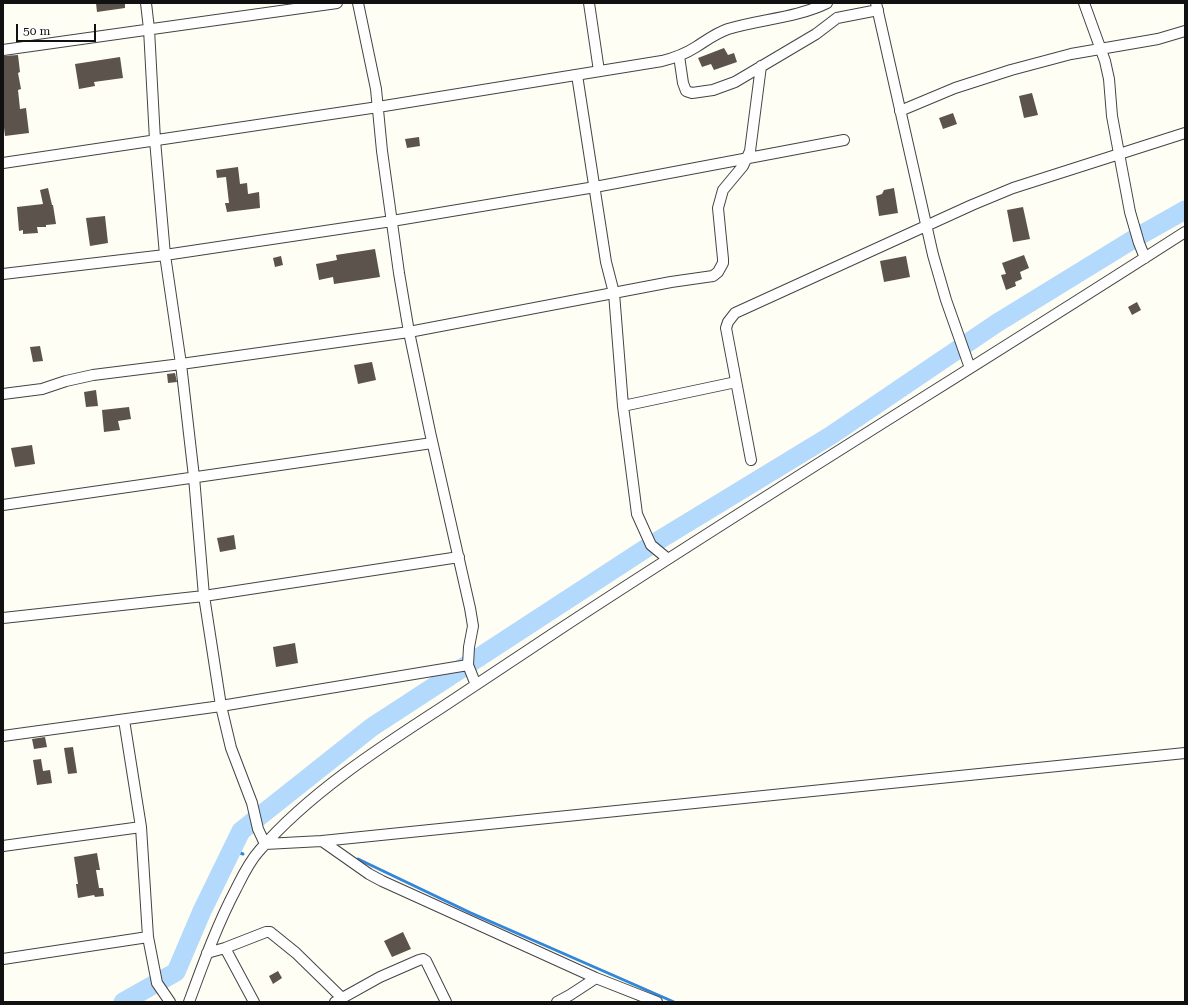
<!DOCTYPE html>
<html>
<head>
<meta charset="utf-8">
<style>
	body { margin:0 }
	#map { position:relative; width:1188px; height:1005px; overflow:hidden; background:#fffef4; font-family:"Roboto Serif",serif }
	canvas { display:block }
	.frame { position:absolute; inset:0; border:4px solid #111; pointer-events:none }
	.scale { position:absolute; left:16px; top:24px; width:80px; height:18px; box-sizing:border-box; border:2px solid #111; border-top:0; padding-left:5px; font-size:12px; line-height:14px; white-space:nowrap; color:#111; -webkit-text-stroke:3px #fff; paint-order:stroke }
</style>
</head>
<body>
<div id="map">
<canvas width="1188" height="1005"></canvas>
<div class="frame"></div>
<div class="scale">50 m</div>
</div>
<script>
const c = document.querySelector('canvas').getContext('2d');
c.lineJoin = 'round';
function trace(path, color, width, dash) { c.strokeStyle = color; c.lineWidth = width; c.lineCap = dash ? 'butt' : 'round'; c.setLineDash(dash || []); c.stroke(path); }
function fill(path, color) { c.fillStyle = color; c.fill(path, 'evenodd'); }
const stream = new Path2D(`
	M231,850L243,854
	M358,859L471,913L674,1002`);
const river = new Path2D(`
	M123,1002L176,972L202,911L241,831L372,727L651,545L830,436L997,323L1137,237L1185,210`);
const building = new Path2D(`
	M96,3H125V8L97,12Z
	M724,48L728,55L734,53L737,62L714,70L711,64L702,67L698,58Z
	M18,55L20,72L18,73L21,89L18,90L20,109L26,108L29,133L5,136L3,119V56Z
	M120,57L123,78L94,82L95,86L79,89L75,64Z
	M1032,93L1038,115L1024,118L1019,96Z
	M953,113L957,124L943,129L939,118Z
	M419,137L420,146L407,148L405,139Z
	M238,167L240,184L247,183L248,194L259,192L260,208L227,212L225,203H229L226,177L217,178L216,170Z
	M48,188L52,205H53L56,224L46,225V227H37L38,233L23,234V230L19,231L17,207L43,204L40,190Z
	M894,188L898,213L879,216L876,196L882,194L884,190Z
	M1023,207L1030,239L1013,242L1007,210Z
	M105,216L108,243L90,246L86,218Z
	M375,249L380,277L334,284L333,277L319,280L316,264L337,260L336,255Z
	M1024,255L1029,268L1020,272L1022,279L1015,282L1016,286L1006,290L1001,275L1006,274L1002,263Z
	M281,256L283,265L275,267L273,258Z
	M906,256L910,277L884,282L880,261Z
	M1137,302L1141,310L1132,315L1128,307Z
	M40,346L43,361L33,362L30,347Z
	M372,362L376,380L358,384L354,365Z
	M175,373L177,382L168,383L167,374Z
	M96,390L98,406L86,407L84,392Z
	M129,407L131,419L118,421L120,430L104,432L102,410Z
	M32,445L35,464L15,467L11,448Z
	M234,535L236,549L220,552L217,538Z
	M295,643L298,663L276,667L273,647Z
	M45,737L47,747L34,749L32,739Z
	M73,747L77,773L68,774L64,748Z
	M41,759L43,771L50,770L52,783L37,785L33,760Z
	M97,853L100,870H96L99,888H103L104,896L95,897L94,895L78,898L76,884H78L74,857Z
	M403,932L411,949L392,957L384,941Z
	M278,971L282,978L273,984L269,976Z`);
const minor = new Path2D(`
	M146,3L149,29L155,140L165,255L181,364L194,477L204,596L221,706L231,748L252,803L258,829L265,844L322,841L1185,753
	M358,3L376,89L382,151L399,273L409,332L430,432L470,608L473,626L469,647L468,665L476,685
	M589,3L599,71
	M876,3L933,255L946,300L970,368
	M1084,3L1105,61L1109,79L1112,116L1130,212L1139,243L1145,258
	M3,50L337,3
	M679,56L683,83L686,91L692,93L713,90L735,82L816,34L837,18L878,10
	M577,75L606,262L614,293L623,406L637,514L651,545L668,559
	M900,111L955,88L1011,70L1071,54L1158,39L1185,31
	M3,163L378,107L662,61C674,58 685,54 696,47C707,40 716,33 728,29C761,19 796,18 827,3
	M3,274L165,255L392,221L595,187L844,140
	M3,394L42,389L66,381L93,375L181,364L409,332L671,282L713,276L718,272L723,263V259L718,208L723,190L743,166L750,151L761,66
	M623,406L736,382
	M751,460L726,328L728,322L735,313L972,205L1013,188L1185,133
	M3,505L432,443
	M3,618L204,596L459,557
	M124,720L141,827L148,937L157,983L170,1002
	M3,736L221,706L468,665
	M322,841L369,874L382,881L596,978L657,1002
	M3,846L141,827
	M225,948L254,1002
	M207,953L225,948L266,932H270L296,953L342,998
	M3,959L148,937
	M189,1002C203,964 217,925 236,889C243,875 249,862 259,851C308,794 379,748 441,708C479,683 516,658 554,633C762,496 975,367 1185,232
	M335,1002L380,977L419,960L423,959L426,961L446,1002
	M557,1002L570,995L596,978`);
trace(stream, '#3286db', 3);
trace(river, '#b3d9fc', 19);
fill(building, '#5b534c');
trace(minor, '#444', 12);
trace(minor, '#fff', 10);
</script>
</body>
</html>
